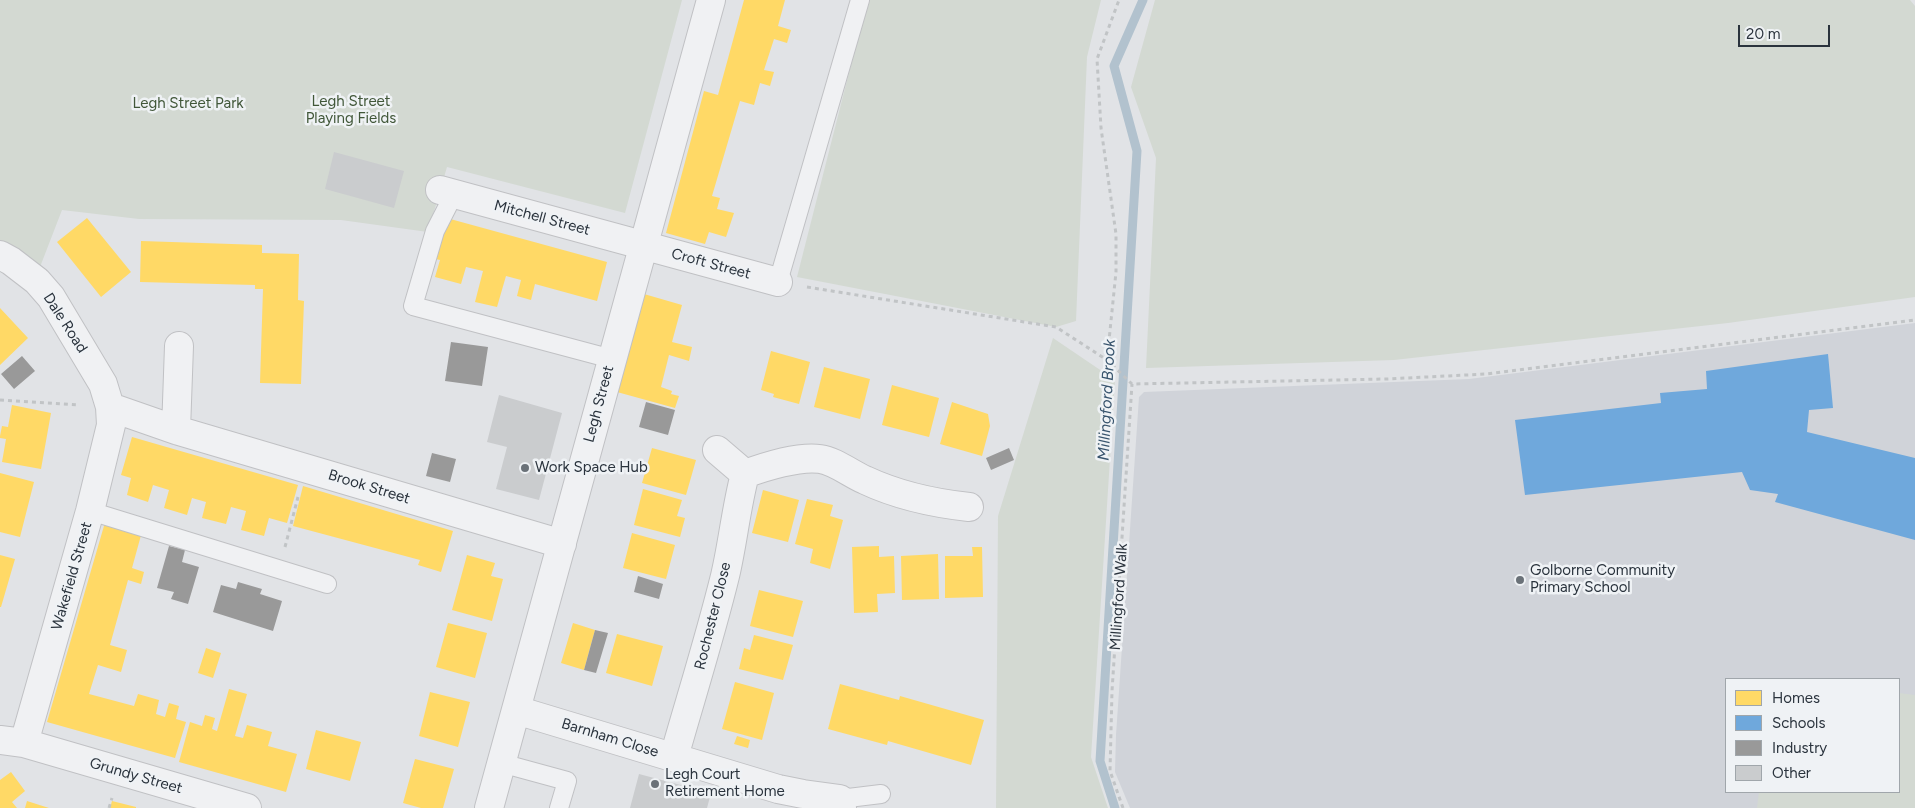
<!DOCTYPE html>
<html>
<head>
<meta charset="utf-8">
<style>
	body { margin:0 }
	#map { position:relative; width:1915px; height:808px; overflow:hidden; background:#e1e3e6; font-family:Figtree,sans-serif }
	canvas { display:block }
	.legend { position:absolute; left:1725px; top:678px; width:175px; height:115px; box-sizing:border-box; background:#eff2f5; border:1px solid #a0a6ab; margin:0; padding:6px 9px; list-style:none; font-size:15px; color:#2a333d }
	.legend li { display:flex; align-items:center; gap:10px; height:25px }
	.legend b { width:25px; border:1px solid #a0a6ab }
	.scale { position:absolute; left:1738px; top:25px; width:92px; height:22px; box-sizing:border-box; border:2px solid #2a333d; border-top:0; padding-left:6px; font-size:15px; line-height:18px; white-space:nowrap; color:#2a333d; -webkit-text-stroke:4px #eff2f5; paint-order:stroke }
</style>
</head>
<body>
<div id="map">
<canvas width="1915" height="808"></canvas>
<ul class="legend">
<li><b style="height:14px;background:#ffd966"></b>Homes</li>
<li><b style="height:14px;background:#6fa8dc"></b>Schools</li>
<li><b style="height:14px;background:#999"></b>Industry</li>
<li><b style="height:14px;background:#caccce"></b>Other</li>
</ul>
<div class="scale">20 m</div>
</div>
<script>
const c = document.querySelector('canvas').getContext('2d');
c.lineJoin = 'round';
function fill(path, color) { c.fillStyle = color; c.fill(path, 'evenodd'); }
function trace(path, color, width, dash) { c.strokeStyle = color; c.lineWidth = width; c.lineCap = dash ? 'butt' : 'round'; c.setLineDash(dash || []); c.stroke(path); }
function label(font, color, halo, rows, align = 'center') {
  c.font = font + ' Figtree,sans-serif'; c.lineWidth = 5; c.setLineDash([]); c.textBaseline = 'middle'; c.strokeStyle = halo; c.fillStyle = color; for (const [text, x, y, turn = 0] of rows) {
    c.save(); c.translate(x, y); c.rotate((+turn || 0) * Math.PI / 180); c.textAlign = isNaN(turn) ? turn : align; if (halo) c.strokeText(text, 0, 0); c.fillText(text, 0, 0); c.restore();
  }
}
const built = new Path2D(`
	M1915,323V808H1130L1115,772L1116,735L1139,397L1144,392L1469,379ZM1726,679H1899V792H1726Z`);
const green = new Path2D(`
	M0,0H682L625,213L447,167L428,232L341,220L139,219L62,210L40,267L0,246Z
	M870,0H1101L1087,57L1076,321L1056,327L797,277L855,49Z
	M1155,0H1910L1915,6V297L1728,323L1394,360L1146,368L1156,158L1131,87Z
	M1053,338L1115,380L1091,757L1108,808H996L998,516Z
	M1899,693L1915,695V808H1757L1759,792H1899Z`);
const homes = new Path2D(`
	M744,0H785L778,26L791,30L787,43L774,39L764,70L774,72L770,86L760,83L754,105L740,101L712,196L720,198L717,209L734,213L726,237L709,232L705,244L666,233L704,91L718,95Z
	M443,217L607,262L597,301L535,284L531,300L517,296L521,280L506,276L497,307L475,302L483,271L466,267L461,284L435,277L440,260L431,258Z
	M87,218L131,272L101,297L57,242Z
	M141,241L262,245V253L299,254L298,300L304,301L301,384L260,383L263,289H255V285L140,282Z
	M644,294L682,305L672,342L692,347L689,361L669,355L661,387L672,391L671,394L679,396L675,408L617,392Z
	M0,308L28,338L0,365Z
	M771,351L810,362L799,404L773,397L774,394L761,390Z
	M824,367L870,379L860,419L814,407Z
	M892,385L939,398L929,437L882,425Z
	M952,402L988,414L990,426L982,456L940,444Z
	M12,405L51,413L41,469L2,462L6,439L0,438V436L2,426L8,427Z
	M132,437L298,485L287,523L269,518L264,536L241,530L246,511L231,507L226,524L202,518L206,502L192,498L187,515L164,508L169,490L153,485L148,502L127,495L131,478L121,475Z
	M652,448L696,460L686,495L642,483Z
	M0,473L34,482L20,537L0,532Z
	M303,486L453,531L441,572L418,565L420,560L293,526Z
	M643,489L682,500L677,516L685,518L680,537L634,525Z
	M763,490L799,500L788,542L752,533Z
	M807,499L833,505L830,516L843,520L830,569L810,563L813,549L795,544Z
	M106,519L143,528L132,568L144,572L141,584L128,580L110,645L127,650L121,672L98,665L89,694L134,706L138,694L159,700L156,714L165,717L169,703L179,706L176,719L186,722L175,758L47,722Z
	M632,533L675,545L666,579L623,568Z
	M879,546V557L894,556L895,593L877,594L878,612L854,613L852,547Z
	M972,547H982L983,597L945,598V556H973Z
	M938,554L939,599L902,600L901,556Z
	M0,555L15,559L1,607H0Z
	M467,555L495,563L491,576L503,579L492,621L452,610Z
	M759,590L803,601L793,637L750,626Z
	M448,623L487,633L475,678L436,667Z
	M573,623L595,630L584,670L561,663Z
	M617,634L663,646L652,686L606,673Z
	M754,635L793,645L783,680L739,669L744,648L750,650Z
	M206,648L221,653L213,678L198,673Z
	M735,682L774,693L762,740L722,729Z
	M840,684L899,700L900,696L984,720L971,765L888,741L887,745L828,729Z
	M229,689L247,694L235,736L243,738L247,725L272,732L268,746L297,754L286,792L179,762L190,722L202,726L205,715L215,718L212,729L217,731Z
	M430,692L470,702L458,747L419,736Z
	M316,730L361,742L350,781L306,769Z
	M737,736L750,740L748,748L734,744Z
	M415,759L454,769L443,808H421L403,803Z
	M11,772L25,791L12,802L17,808H0V780Z
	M27,801L49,808H25Z
	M112,801L136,807V808H110Z`);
const schools = new Path2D(`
	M1828,354L1833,408L1809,410L1807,432L1915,458V540L1775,502L1778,494L1750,490L1742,472L1525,495L1515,420L1661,403L1660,393L1707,389L1706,371Z`);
const industry = new Path2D(`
	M451,342L488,347L482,386L445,381Z
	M22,356L35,371L14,389L1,374Z
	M646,402L675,410L668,435L639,427Z
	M1009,448L1014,460L991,470L986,458Z
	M432,453L456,459L450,482L426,476Z
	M169,546L185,550L182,562L199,567L188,604L171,599L174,592L157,588Z
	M638,576L663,584L659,599L634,592Z
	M238,582L262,589L260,594L282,601L273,631L213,612L221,585L236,589Z
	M595,630L608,633L596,673L584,670Z`);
const stream = new Path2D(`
	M1115,808L1100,761L1137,151L1114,66L1143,0`);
const building = new Path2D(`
	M334,152L404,171L394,208L325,189Z
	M499,395L562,413L539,500L496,489L507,447L487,442Z
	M639,774L711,793L707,808H630Z`);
const path = new Path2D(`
	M807,287L1056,327L1107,360L1132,384L1386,379L1486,374L1915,320
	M1107,360L1116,272V234L1101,128L1097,59L1119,0
	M0,400L79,405
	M285,547L298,497
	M109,808L112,798
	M1123,808L1110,771L1112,691L1132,384`);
const lane = new Path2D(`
	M454,194L435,231L413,306L612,359
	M778,282L860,0
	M90,511L327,584
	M501,763L567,781L559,808
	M840,799L881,794`);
const street = new Path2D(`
	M440,190L778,282
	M0,255L11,261L37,281L51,297L103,384L110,407L111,425L90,511L24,743
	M110,407L176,430L562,544
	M176,430L179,346
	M717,450L745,474
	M516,710L778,789L803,794L840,799L842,808
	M0,740L24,743L247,808
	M674,757C691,697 710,637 725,576C733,542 736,508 745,474C764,467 799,456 820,459C835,461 851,474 865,480C899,496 932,503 969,507
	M489,808L711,0`);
const markers = [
	[525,468,5,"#6a7178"],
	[1520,580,5,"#6a7178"],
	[655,784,5,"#6a7178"]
];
const parkNames = [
	["Legh Street",351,102],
	["Playing Fields",351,119],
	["Legh Street Park",188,104]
];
const streetNames = [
	["Mitchell Street",542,218,15],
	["Croft Street",711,264,15],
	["Dale Road",65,323,57],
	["Legh Street",599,404,-75],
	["Brook Street",369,487,17],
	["Wakefield Street",72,576,-74],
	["Millingford Walk",1119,597,-86],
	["Rochester Close",713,616,-76],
	["Barnham Close",610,738,17],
	["Grundy Street",136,776,16]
];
const poiNames = [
	["Work Space Hub",535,468],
	["Golborne Community",1530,571],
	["Primary School",1530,588],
	["Legh Court",665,775],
	["Retirement Home",665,792]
];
const waterNames = [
	["Millingford Brook",1107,400,-87]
];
fill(built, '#d0d3d9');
fill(green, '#d3d9d2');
fill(homes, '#ffd966');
fill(schools, '#6fa8dc');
fill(industry, '#999');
trace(stream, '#b2c2ce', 9);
fill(building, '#caccce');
trace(lane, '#c0c1c4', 20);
trace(street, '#c0c1c4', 30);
trace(path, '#c1c4c6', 3, [4, 4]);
trace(lane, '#f0f1f3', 18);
trace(street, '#f0f1f3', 28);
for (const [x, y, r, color] of markers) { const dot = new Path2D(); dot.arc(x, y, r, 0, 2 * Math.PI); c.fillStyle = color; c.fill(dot); trace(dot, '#eff2f5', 2); }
label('15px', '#415739', '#eff2f5', parkNames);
label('15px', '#2a333d', '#eff2f5', streetNames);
label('15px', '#2a333d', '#eff2f5', poiNames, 'left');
label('italic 16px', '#38546d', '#eff2f5', waterNames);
</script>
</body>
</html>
